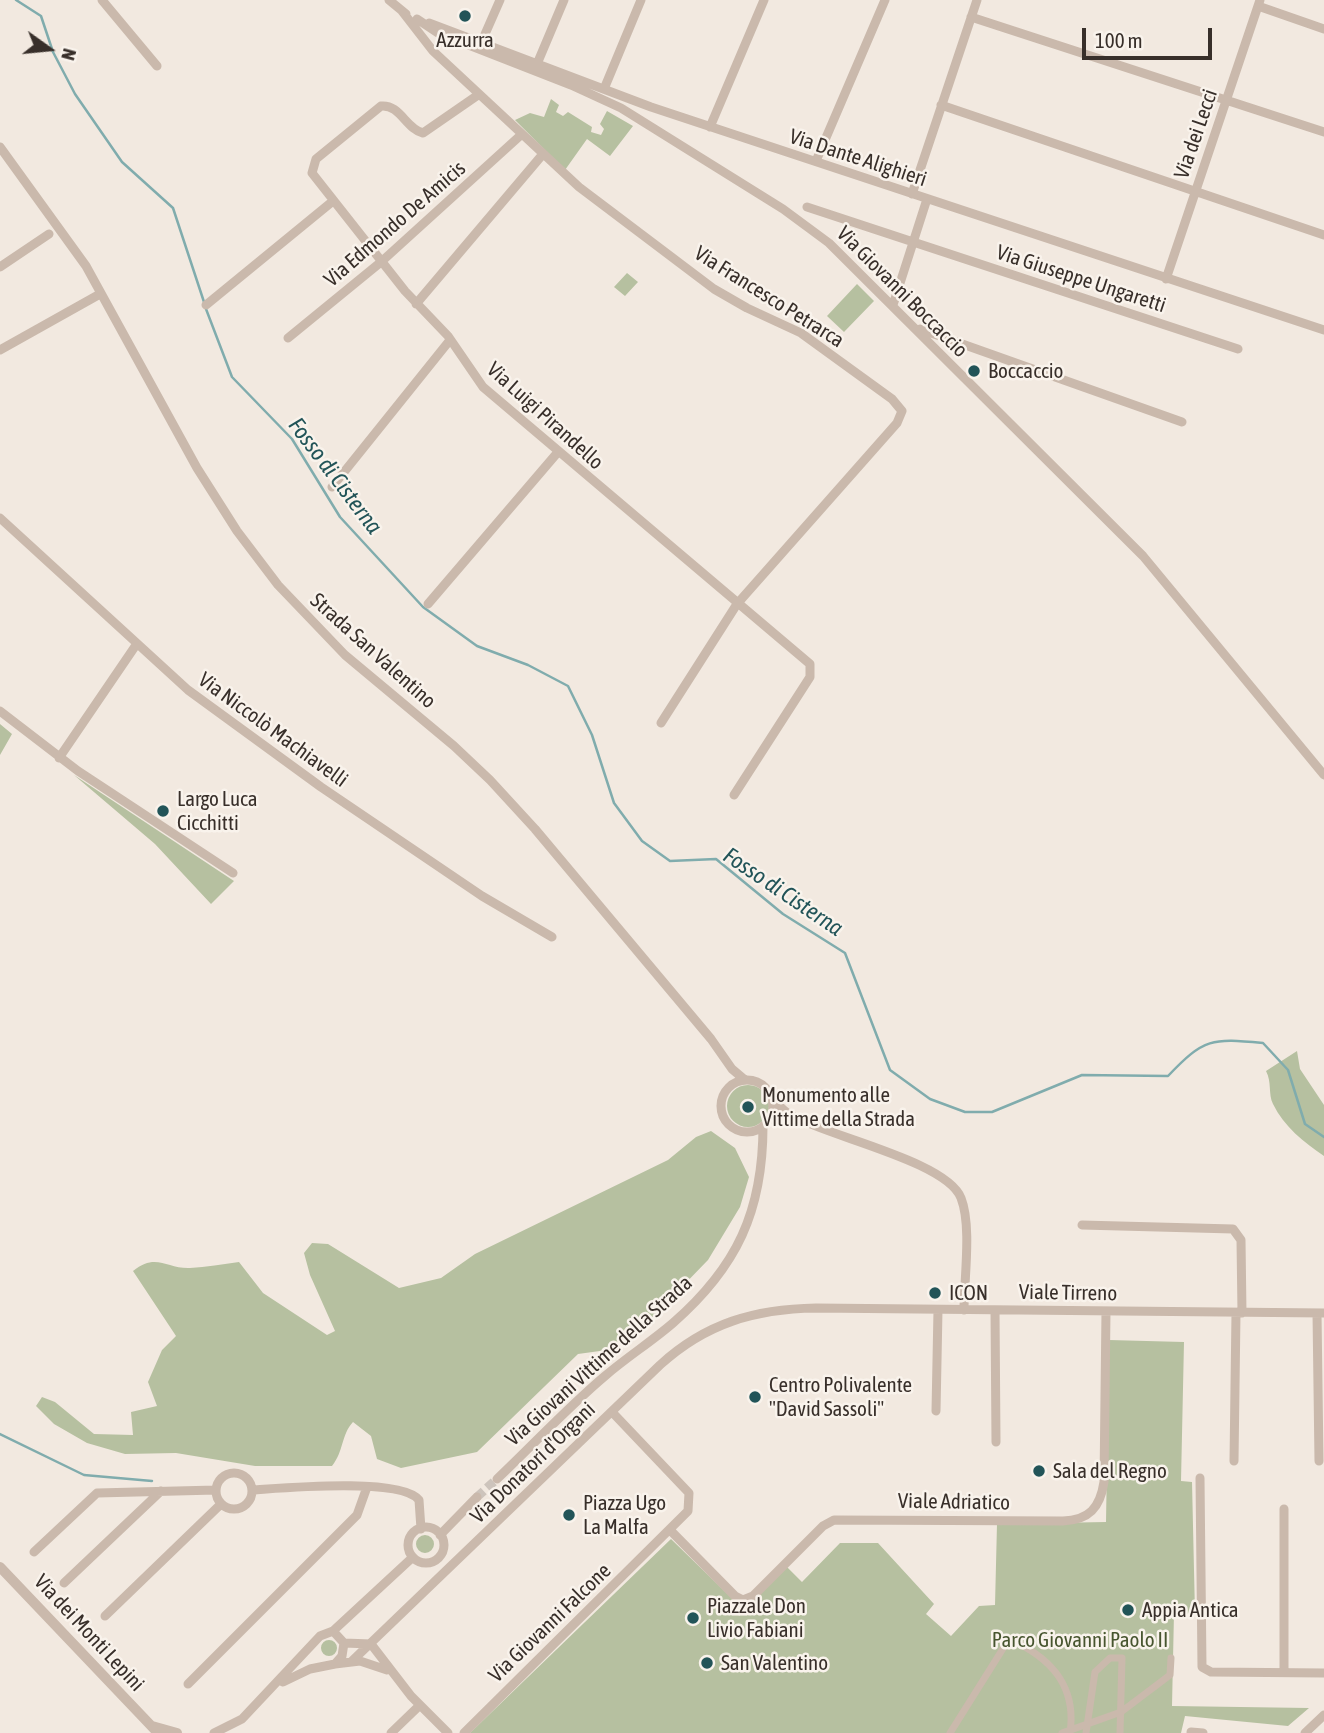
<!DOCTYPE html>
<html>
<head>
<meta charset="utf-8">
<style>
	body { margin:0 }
	#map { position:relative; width:1324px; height:1733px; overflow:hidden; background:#f2e9e0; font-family:"Asap Condensed",sans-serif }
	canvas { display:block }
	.north { position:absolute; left:14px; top:14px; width:70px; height:70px; -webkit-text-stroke:5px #f9f3ec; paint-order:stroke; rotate:105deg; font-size:19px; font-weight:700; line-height:28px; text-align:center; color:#382f2a }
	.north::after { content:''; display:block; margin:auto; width:24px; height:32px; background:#382f2a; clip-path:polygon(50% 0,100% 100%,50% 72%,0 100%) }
	.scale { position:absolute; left:1082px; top:28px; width:130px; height:32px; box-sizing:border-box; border:4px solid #382f2a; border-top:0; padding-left:9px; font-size:21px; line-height:24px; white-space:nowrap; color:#382f2a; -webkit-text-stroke:5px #f9f3ec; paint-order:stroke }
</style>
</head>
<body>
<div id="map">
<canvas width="1324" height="1733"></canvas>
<div class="north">N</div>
<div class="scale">100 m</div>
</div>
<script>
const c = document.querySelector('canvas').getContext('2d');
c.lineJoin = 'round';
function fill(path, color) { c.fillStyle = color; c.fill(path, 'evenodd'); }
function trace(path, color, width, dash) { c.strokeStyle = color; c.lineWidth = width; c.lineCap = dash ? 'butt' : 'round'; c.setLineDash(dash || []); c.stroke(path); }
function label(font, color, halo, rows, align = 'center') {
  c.font = font + ' "Asap Condensed",sans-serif'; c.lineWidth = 5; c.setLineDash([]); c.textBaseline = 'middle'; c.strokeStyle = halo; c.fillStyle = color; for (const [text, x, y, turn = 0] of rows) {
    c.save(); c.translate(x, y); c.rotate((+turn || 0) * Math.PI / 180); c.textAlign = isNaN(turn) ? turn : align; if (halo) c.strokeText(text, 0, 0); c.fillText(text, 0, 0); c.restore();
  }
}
const green = new Path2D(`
	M551,99L559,105L556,112L563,116L568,112L592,127L591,132L601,135L604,129L600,124L607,111L633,126L610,156L587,139L565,170L515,120L530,113L544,117Z
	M627,273L638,282L625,296L614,287Z
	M857,284L874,301L844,332L827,316Z
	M0,724L12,734L0,755Z
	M74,775L234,881L211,904L155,844Z
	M1297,1051L1300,1069L1324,1105V1156C1304,1142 1284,1127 1273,1104C1268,1094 1272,1082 1266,1071Z
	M727 1106a21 21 0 1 1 42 0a21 21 0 1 1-42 0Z
	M711,1131L735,1148L749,1177L740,1207L708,1260L645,1325L607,1350L578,1354L477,1452L401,1468L377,1459L371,1436L353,1422C341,1435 344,1451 332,1466H255L176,1453L125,1454L87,1443L54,1424L36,1406L42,1397L55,1402L94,1434L133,1435L131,1412L157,1406L148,1382L162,1350L176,1336L133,1271C156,1252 167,1269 190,1268C206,1267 223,1264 239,1262L263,1293L327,1335L335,1331L310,1275L304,1253L312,1243L328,1244L399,1288L441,1278L475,1254L668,1160L696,1137Z
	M1109,1340L1184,1342L1181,1481L1192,1482L1195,1614L1174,1613L1172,1706L1309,1708L1288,1726L1185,1716L1181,1733H470L671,1539L743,1609L787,1567L802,1582L840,1543H878L934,1604L926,1614L951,1636L979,1606L995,1605L997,1524L1106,1522Z
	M416 1544a9 9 0 1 1 18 0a9 9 0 1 1-18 0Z
	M321 1648a8 8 0 1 1 16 0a8 8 0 1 1-16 0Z`);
const stream = new Path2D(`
	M16,0L41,16L53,52L75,94L122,162L173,208L204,302
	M206,309L232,377L292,439L340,517L423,607L477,646L528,665L568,686L592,735L614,803L642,841L670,861L716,859L783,914L845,953L890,1070L930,1099L965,1112H992L1082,1075L1168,1076C1204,1038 1212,1038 1263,1043L1288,1070L1305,1124L1324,1137
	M0,1434L84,1475L152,1481`);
const minorTunnel = new Path2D(`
	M477,1497L497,1479`);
const pedestrian = new Path2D(`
	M950,1733L1009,1639C1050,1657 1077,1685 1070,1733
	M1062,1733L1121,1712L1170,1675L1171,1658
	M1086,1733L1095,1672L1110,1658H1122L1120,1733`);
const minor = new Path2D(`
	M102,0L157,66
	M389,0L406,14
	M1258,6L1324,29
	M402,11L433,51L579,187L714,289L747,308L801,333L892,399L902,411L897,423L737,604L661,723
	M971,17L1324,132
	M417,19L438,33L571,85L621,108L783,209L829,243L1143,556L1324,775
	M429,23L651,107L1324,330
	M482,41L500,0
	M537,64L564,0
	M604,89L641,0
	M478,95L423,133C406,129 400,104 381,106L316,159L312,173L405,291L448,336L483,387L810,664V677L734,795
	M941,105L1324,235
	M710,127L764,0
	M0,147L86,266L197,468L237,531L278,585L345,655L454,746L490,780L535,829L711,1039L732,1069L745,1080
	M816,161L885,0
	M912,194L977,0
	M807,207L1238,349
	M0,267L49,234
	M1166,279L1260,0
	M416,304L543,154
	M206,305L333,201
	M893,305L927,199
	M920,329L1182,422
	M288,338L381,262L522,134
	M0,350L100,294
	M332,487L450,340
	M0,518L188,690L321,787L482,896L552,937
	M428,604L558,452
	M0,711L78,771L233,873
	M59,758L136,645
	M721 1106a26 26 0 1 1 52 0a26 26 0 1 1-52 0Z
	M771,1097C777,1103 783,1111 791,1115C826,1136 947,1161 961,1198C972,1226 964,1279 964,1310
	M1082,1225L1233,1229L1241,1240L1242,1313
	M995,1310L996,1442
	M1317,1313L1319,1461
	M936,1411L938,1310
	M1234,1461L1236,1313
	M216 1491a18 18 0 1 1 36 0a18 18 0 1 1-36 0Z
	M1200,1478L1202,1667L1211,1672L1324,1673
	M497,1479C533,1445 567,1408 605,1376C627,1357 651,1342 673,1323C737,1267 763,1211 763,1126
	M253,1490C284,1488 401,1477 419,1500L421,1529
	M1284,1509V1672
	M408 1545a18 18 0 1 1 36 0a18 18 0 1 1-36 0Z
	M670,1530L735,1596L743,1600L753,1596L823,1526L834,1520L1063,1521C1089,1520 1100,1508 1104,1482L1106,1311
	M440,1535L477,1497
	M34,1552L97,1493L216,1490
	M64,1583L161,1491
	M105,1616L221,1504
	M344,1643L371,1644
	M371,1644L411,1696L448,1733
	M352,1661L660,1365C706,1323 755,1309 816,1308L1324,1313
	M335,1664L360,1661L387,1670
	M283,1682L310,1669L335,1664L342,1656L344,1643L333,1631
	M188,1684L357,1515L367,1487
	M1191,1732L1203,1733
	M214,1733L242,1719L320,1636L333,1631L413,1557
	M391,1733L420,1705
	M464,1733L688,1511L689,1493L612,1412
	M1305,1733L1324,1715`);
const tertiary = new Path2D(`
	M0,1567L158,1733
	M152,1726L177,1733`);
const markers = [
	[465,16,7,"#225458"],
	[974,371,7,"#225458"],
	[163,811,7,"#225458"],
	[748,1107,7,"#225458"],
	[935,1293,7,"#225458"],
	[755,1397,7,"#225458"],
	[1039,1471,7,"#225458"],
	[569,1515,7,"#225458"],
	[1128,1610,7,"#225458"],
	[693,1618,7,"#225458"],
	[707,1663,7,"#225458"]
];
const poiNames = [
	["Azzurra",465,40,"center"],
	["Boccaccio",988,371],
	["Largo Luca",177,799],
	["Cicchitti",177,823],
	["Monumento alle",762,1095],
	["Vittime della Strada",762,1119],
	["ICON",949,1293],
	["Centro Polivalente",769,1385],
	["\"David Sassoli\"",769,1409],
	["Sala del Regno",1053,1471],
	["Piazza Ugo",583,1503],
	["La Malfa",583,1527],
	["Piazzale Don",707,1606],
	["Livio Fabiani",707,1630],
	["Appia Antica",1142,1610],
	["San Valentino",721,1663]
];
const streetNames = [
	["Via dei Lecci",1196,134,-71],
	["Via Dante Alighieri",858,158,18],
	["Via Edmondo De Amicis",395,224,-41],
	["Via Giuseppe Ungaretti",1081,279,18],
	["Via Giovanni Boccaccio",902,292,45],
	["Via Francesco Petrarca",769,297,32],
	["Via Luigi Pirandello",545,416,42],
	["Strada San Valentino",373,651,42],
	["Via Niccolò Machiavelli",273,730,36],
	["Viale Tirreno",1068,1293,1],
	["Via Giovani Vittime della Strada",599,1361,-42],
	["Via Donatori d'Organi",533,1463,-44],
	["Viale Adriatico",954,1502,1],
	["Via Giovanni Falcone",550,1623,-44],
	["Via dei Monti Lepini",89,1633,47]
];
const parkNames = [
	["Parco Giovanni Paolo II",1080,1640]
];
const waterNames = [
	["Fosso di Cisterna",335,476,53],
	["Fosso di Cisterna",783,892,34]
];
fill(green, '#b6c0a0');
trace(stream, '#80acad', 2.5);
trace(minorTunnel, '#cdc4bc', 9, [9, 4.5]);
trace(pedestrian, '#cab9ac', 7);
trace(minor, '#cab9ac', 9);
trace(tertiary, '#cab9ac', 10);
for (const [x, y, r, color] of markers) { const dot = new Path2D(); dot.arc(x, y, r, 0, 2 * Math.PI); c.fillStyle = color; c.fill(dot); trace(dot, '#f9f3ec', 2.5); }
label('21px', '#382f2a', '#f9f3ec', poiNames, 'left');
label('21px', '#382f2a', '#f9f3ec', streetNames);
label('21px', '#47552f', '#f9f3ec', parkNames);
label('italic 23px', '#225458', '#f9f3ec', waterNames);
</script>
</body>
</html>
